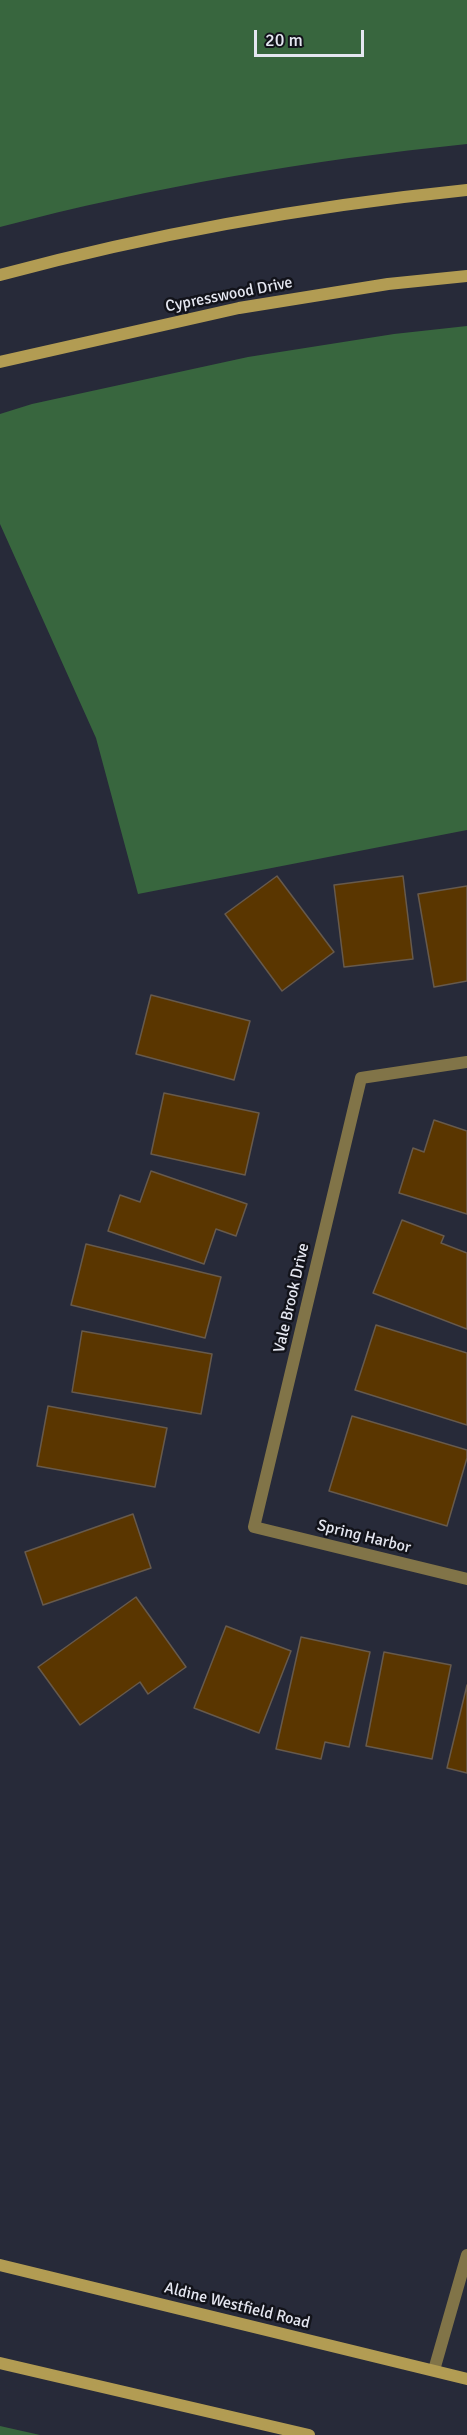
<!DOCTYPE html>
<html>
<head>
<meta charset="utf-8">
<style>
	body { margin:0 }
	#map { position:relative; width:467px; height:2435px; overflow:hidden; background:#272a39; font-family:Signika,sans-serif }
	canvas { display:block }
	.scale { position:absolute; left:254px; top:30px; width:110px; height:27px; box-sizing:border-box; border:3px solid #e5e7f1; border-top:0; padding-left:8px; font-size:18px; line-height:21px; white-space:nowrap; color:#e5e7f1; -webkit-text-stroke:4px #12131a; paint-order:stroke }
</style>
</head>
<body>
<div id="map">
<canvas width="467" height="2435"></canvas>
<div class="scale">20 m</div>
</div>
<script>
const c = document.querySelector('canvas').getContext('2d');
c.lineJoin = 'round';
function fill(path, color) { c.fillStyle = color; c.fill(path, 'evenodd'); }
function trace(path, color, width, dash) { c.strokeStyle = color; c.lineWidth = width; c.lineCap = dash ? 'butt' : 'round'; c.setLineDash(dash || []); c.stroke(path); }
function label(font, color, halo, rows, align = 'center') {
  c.font = font + ' Signika,sans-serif'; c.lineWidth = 5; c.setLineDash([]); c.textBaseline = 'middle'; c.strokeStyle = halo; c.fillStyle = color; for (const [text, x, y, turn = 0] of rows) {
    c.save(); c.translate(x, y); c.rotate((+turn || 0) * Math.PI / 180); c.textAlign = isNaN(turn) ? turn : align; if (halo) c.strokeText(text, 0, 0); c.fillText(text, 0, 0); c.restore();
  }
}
const forest = new Path2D(`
	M0,0H467V144C310,160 152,187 0,227Z
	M467,326V830L138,894L96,738L0,524V414L32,404L248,357L394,334Z
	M0,2426L40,2435H0Z`);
const building = new Path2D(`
	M277,876L334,952L282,991L225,914Z
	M403,876L413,959L344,967L334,885Z
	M467,886V981L434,987L418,894Z
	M151,995L250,1021L234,1080L136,1054Z
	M164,1093L259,1113L245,1175L151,1154Z
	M434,1120L467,1131V1214L399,1193L413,1148L424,1152Z
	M151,1171L247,1204L236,1236L216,1229L204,1264L108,1231L120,1195L140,1202Z
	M402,1220L444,1236L441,1243L467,1253V1329L373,1293Z
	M86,1244L221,1277L205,1338L71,1305Z
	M376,1325L467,1353V1425L355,1390Z
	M82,1331L212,1354L201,1414L72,1392Z
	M48,1406L167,1428L155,1487L37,1466Z
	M352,1416L467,1450V1458L447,1526L329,1491Z
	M133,1514L151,1568L43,1605L25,1552Z
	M136,1597L186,1667L148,1694L140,1682L80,1725L38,1667Z
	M226,1626L291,1651L259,1733L194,1708Z
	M301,1637L370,1652L349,1747L325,1742L321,1759L276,1749Z
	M384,1652L451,1665L432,1759L366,1746Z
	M467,1685V1773L447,1768Z`);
const service = new Path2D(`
	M434,2370L467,2255`);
const minor = new Path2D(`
	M467,1062L361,1078L254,1527L467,1579`);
const secondary = new Path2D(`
	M0,275C152,234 310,206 467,190
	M0,362L239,308L388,284L467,276
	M0,2265L467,2379
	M0,2363L309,2435`);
const streetNames = [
	["Cypresswood Drive",229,295,-11],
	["Vale Brook Drive",292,1298,-77],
	["Spring Harbor",364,1537,14],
	["Aldine Westfield Road",237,2306,14]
];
fill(forest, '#38663e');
fill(building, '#5a3600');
trace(building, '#675a4c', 1.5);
trace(service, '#817448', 12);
trace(minor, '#817448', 12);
trace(secondary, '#b29c53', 12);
label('16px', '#e5e7f1', '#12131a', streetNames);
</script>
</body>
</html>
